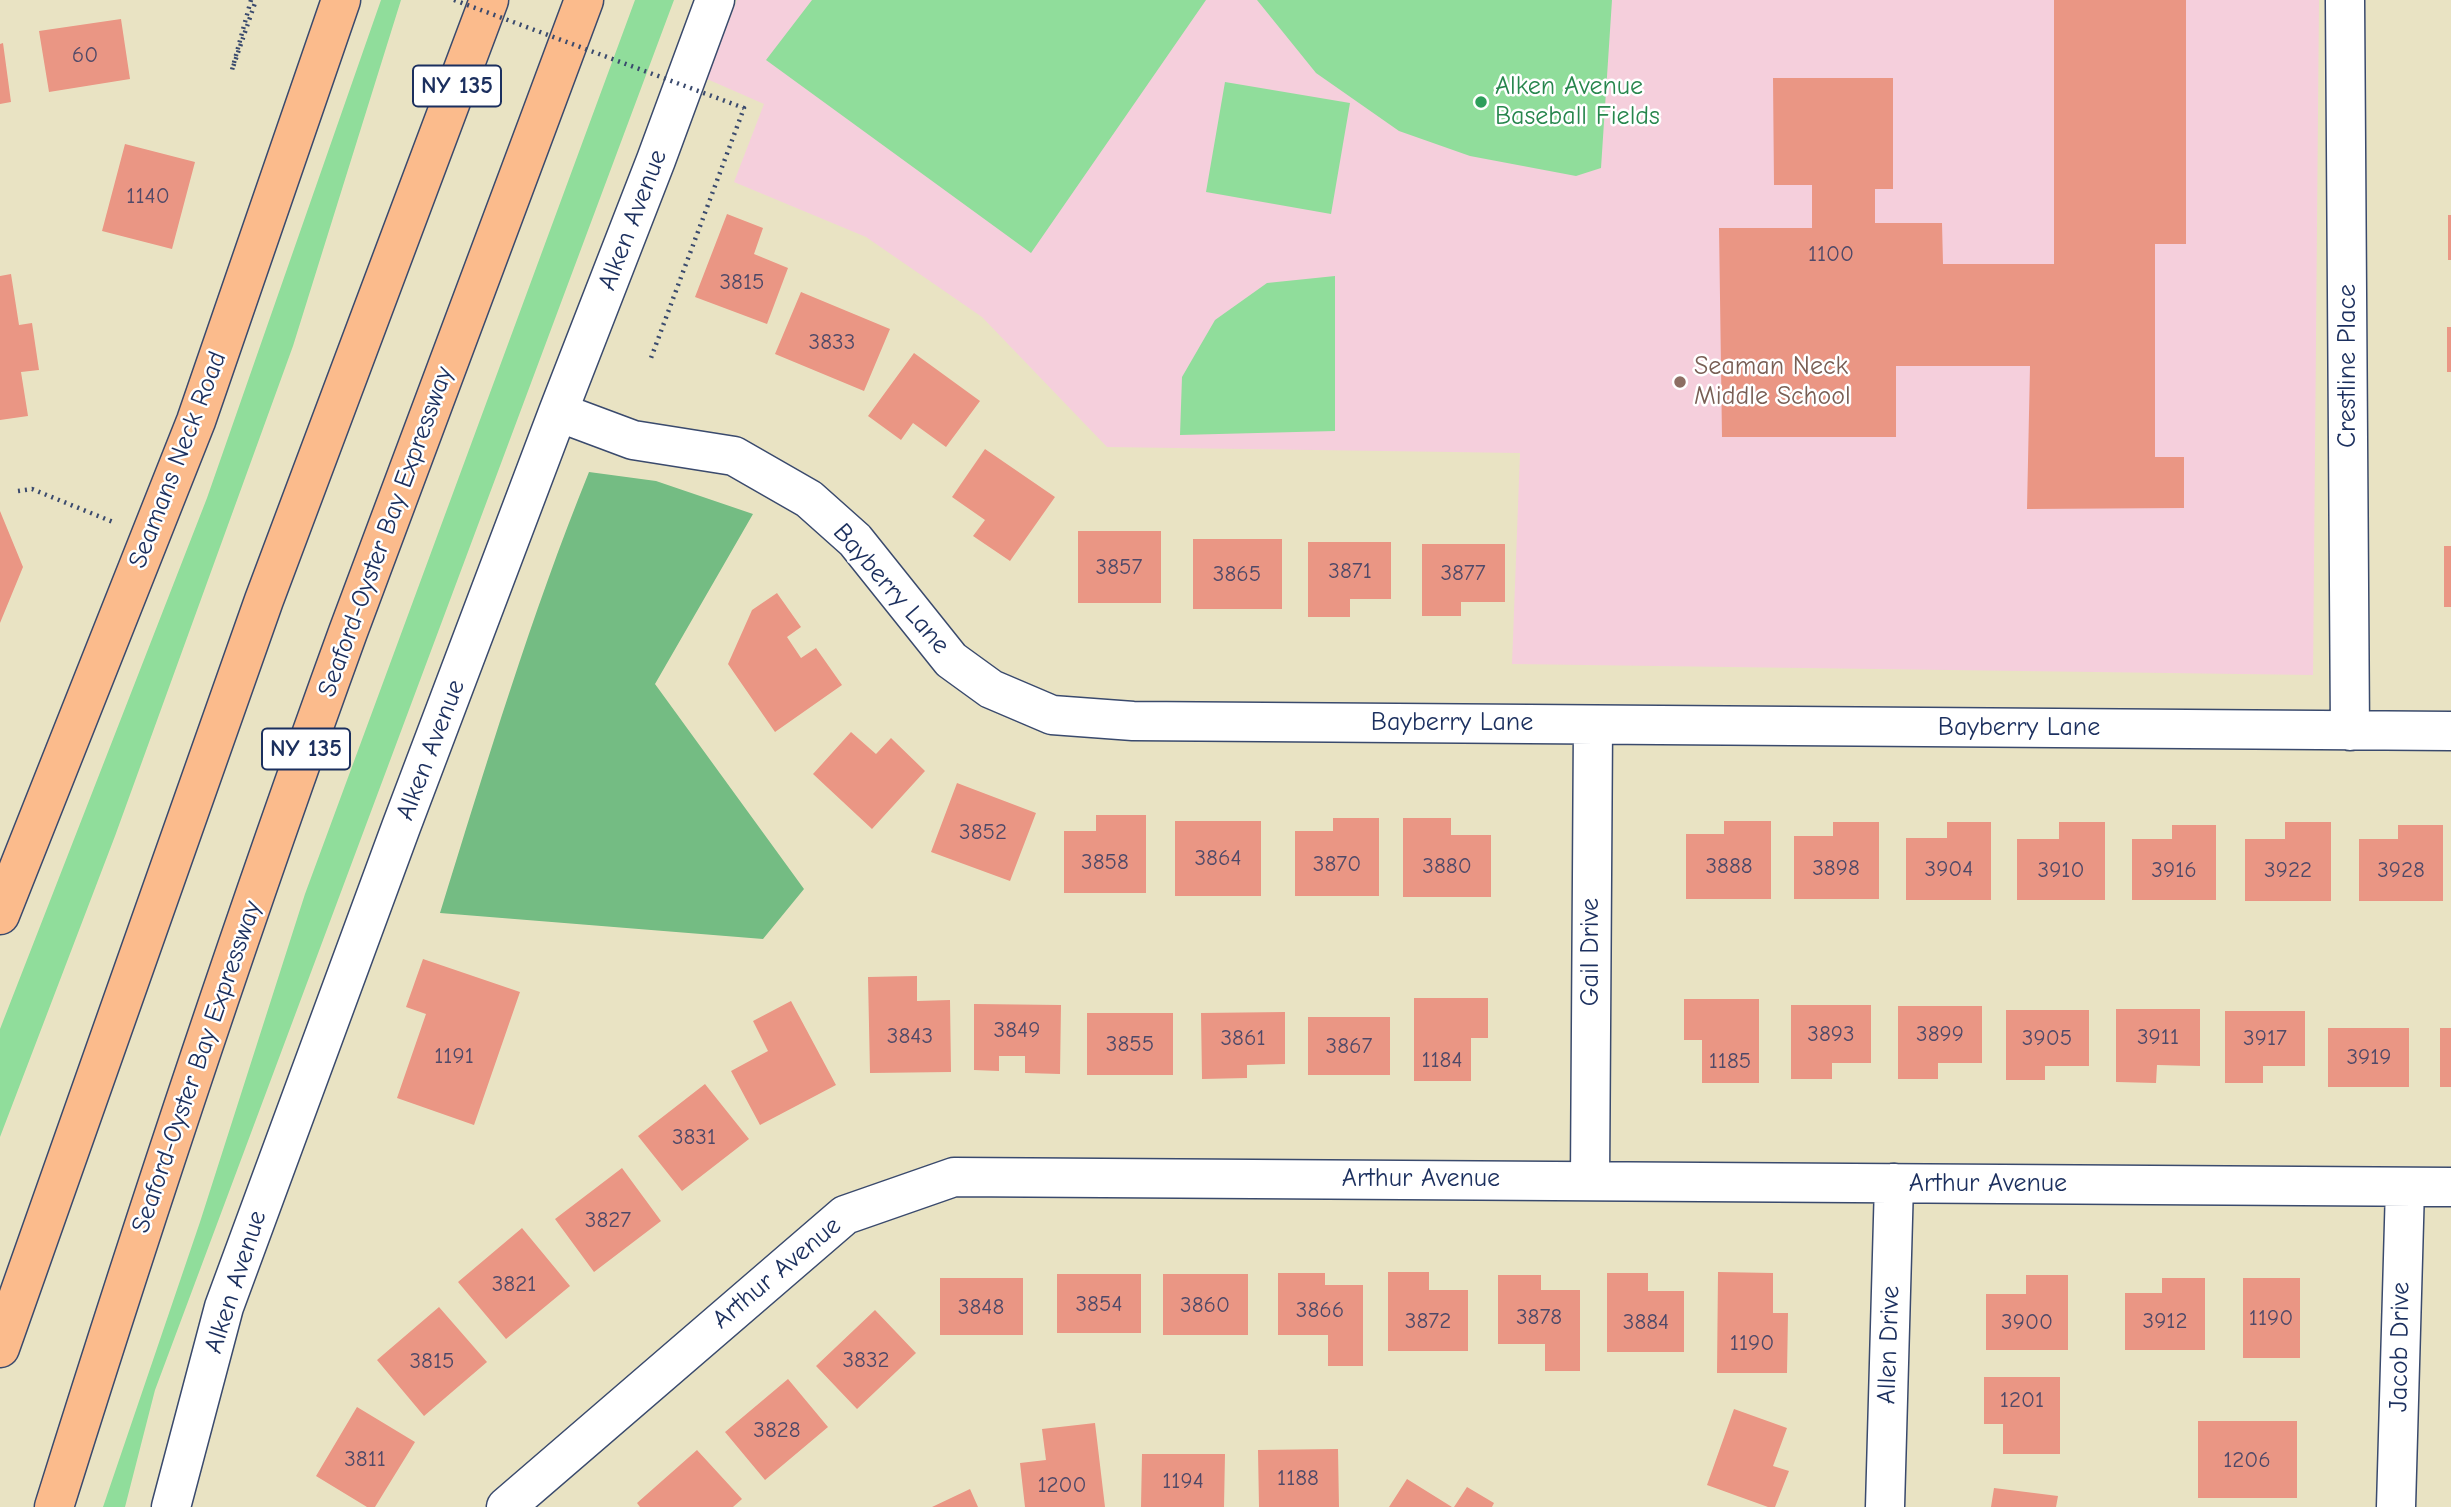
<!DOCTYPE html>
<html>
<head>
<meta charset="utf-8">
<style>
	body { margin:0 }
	canvas { display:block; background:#e9e3c3 }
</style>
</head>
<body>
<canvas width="2451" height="1507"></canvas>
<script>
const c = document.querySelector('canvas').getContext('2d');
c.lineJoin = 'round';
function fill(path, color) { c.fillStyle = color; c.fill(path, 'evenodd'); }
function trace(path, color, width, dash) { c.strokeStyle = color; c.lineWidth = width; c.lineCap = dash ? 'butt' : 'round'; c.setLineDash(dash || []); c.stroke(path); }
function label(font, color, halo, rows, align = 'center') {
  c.font = font + ' "Comic Neue",sans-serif'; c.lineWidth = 5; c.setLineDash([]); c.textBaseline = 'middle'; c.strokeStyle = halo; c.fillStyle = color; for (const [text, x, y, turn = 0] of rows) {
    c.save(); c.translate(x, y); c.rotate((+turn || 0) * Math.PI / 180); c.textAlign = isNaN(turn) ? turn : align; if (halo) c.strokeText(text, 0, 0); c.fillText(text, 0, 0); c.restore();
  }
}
const built = new Path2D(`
	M737,0H2319L2313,675L1512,664L1520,453L1107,447L982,317L866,237L734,182L764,104L707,79Z`);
const green = new Path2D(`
	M381,0H401L293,346L115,836L0,1137V1029L207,498Z
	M635,0H674L155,1390L125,1507H103L200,1222L305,894Z
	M812,0H1206L1031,253L766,60Z
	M1257,0H1612L1601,168L1576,176L1470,156L1399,131L1316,73Z
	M1225,82L1350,103L1331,214L1206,192Z
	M1335,276V431L1180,435L1182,377L1215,320L1267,283Z`);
const forest = new Path2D(`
	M589,472L656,481L753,514L655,684L804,889L763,939L440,913C486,765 531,615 589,472Z`);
const building = new Path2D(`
	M2054,0H2186V244H2155V457H2184V508L2027,509L2030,366H1896V437H1722L1719,228H1812V185H1774L1773,78H1893V189H1875V223H1942L1943,264H2054Z
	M121,19L130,79L49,92L39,31Z
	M3,43L11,102L0,104V44Z
	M125,144L195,162L172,249L102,231Z
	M727,214L763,228L754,254L788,268L767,324L695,297Z
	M2448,215H2451V260H2448Z
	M11,274L19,325L32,323L39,370L21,372L28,416L0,420V276Z
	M801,292L890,329L864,391L775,354Z
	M2447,327H2451V372H2447Z
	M914,353L980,401L946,447L913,423L901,440L868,416Z
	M985,449L1055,497L1010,561L973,536L985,520L952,497Z
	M0,511L23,567L0,623Z
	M1078,531H1161V603H1078Z
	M1193,539H1282V609H1193Z
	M1308,542H1391V599H1350V617H1308Z
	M1422,544H1505V602H1461V616H1422Z
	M2444,546H2451V607H2444Z
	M777,593L801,627L787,637L801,658L816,648L842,685L775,732L728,664L752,610Z
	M851,732L876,754L891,738L925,771L872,829L813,774Z
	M957,783L1036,813L1010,881L931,852Z
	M1096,815H1146V893H1064V831H1096Z
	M1333,818H1379V896H1295V831H1333Z
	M1403,818H1451V835H1491V897H1403Z
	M1175,821H1261V896H1175Z
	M1724,821H1771V899H1686V834H1724Z
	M1833,822H1879V899H1794V836H1833Z
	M1947,822H1991V900H1906V838H1947Z
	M2059,822H2105V900H2017V839H2059Z
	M2285,822H2331V901H2245V839H2285Z
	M2172,825H2216V900H2132V839H2172Z
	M2398,825H2443V901H2359V839H2398Z
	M423,959L520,992L474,1125L397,1098L426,1014L406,1007Z
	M917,976V1001L950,1000L951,1072L870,1073L868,977Z
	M1414,998H1488V1038H1471V1081H1414Z
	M1684,999H1759V1083H1702V1040H1684Z
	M791,1001L836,1085L760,1125L731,1071L768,1051L753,1021Z
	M974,1004L1061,1005L1060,1074L1025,1073V1056H999V1071L974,1070Z
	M1791,1005H1871V1063H1832V1079H1791Z
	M1898,1006H1982V1063H1938V1079H1898Z
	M2116,1009H2200V1066L2157,1065L2156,1083L2116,1082Z
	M2006,1010H2089V1066H2045V1080H2006Z
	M2225,1011H2305V1066H2263V1083H2225Z
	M1285,1012V1064L1247,1065V1078L1202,1079L1201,1013Z
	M1087,1013H1173V1075H1087Z
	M1308,1017H1390V1075H1308Z
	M2328,1028H2409V1087H2328Z
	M2440,1028H2451V1087H2440Z
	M705,1084L749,1139L682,1191L638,1136Z
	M622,1168L661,1221L594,1272L555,1219Z
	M522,1228L570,1286L506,1339L458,1282Z
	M1388,1272H1429V1290H1468V1351H1388Z
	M1718,1272L1773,1273V1313H1788L1787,1373H1717Z
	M1278,1273H1325V1285H1363V1366H1328V1335H1278Z
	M1607,1273H1648V1291H1684V1352H1607Z
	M1057,1274H1141V1333H1057Z
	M1163,1274H1248V1335H1163Z
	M1498,1275H1541V1290H1580V1371H1545V1344H1498Z
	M2026,1275H2068V1350H1986V1294H2026Z
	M940,1278H1023V1335H940Z
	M2162,1278H2205V1350H2125V1293H2162Z
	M2243,1278H2300V1358H2243Z
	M439,1307L487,1362L424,1416L377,1360Z
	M875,1310L916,1353L857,1409L816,1366Z
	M1984,1377H2060V1454H2003V1424H1984Z
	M788,1379L828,1427L765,1480L725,1432Z
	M357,1407L415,1442L375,1507H367L316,1476Z
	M1734,1409L1787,1428L1773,1466L1789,1471L1775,1507H1768L1707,1485Z
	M2198,1421H2297V1498H2198Z
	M1095,1423L1105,1507H1025L1020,1463L1046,1460L1042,1429Z
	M1338,1449L1339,1507H1259L1258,1450Z
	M697,1450L742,1499L733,1507H640L637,1503Z
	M1142,1454H1225L1224,1507H1141Z
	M1407,1479L1452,1507H1389Z
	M1467,1487L1494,1503L1492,1507H1454Z
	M1994,1488L2058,1496L2056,1507H1991Z
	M970,1489L978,1507H932Z`);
const path = new Path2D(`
	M251,0L232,70L256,0
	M18,491L32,489L113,522`);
const minor = new Path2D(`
	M2345,0L2350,731
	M558,412L633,440L734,456L809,499L855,540L951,660L991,689L1052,715L1133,721L2451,731
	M1590,1180L1593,725
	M171,1507L224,1307L401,827L558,412L656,160L715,0
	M506,1507L845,1215L954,1177L2451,1187
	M1885,1507L1894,1183
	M2396,1507L2405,1187`);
const major = new Path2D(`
	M0,915L196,421L341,0`);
const highway = new Path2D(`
	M0,1348L264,600L489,0
	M54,1507C146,1213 243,921 348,632C425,421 506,211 584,0`);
const pathBridge = new Path2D(`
	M454,0L744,108L651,358`);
const markers = [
	[1481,102,7,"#2e9e5b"],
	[1680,382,7,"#8d6e63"]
];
const numberNames = [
	["60",85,55],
	["1140",148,196],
	["1100",1831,254],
	["3815",742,282],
	["3833",832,342],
	["3857",1119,567],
	["3871",1350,571],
	["3877",1463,573],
	["3865",1237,574],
	["3852",983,832],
	["3864",1218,858],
	["3858",1105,862],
	["3870",1337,864],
	["3880",1447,866],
	["3888",1729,866],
	["3898",1836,868],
	["3904",1949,869],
	["3910",2061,870],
	["3916",2174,870],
	["3922",2288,870],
	["3928",2401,870],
	["3849",1017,1030],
	["3893",1831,1034],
	["3899",1940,1034],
	["3843",910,1036],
	["3911",2158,1037],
	["3861",1243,1038],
	["3905",2047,1038],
	["3917",2265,1038],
	["3855",1130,1044],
	["3867",1349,1046],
	["1191",454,1056],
	["3919",2369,1057],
	["1184",1442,1060],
	["1185",1730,1061],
	["3831",694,1137],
	["3827",608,1220],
	["3821",514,1284],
	["3854",1099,1304],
	["3860",1205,1305],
	["3848",981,1307],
	["3866",1320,1310],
	["3878",1539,1317],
	["1190",2271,1318],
	["3872",1428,1321],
	["3912",2165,1321],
	["3884",1646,1322],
	["3900",2027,1322],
	["1190",1752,1343],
	["3832",866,1360],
	["3815",432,1361],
	["1201",2022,1400],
	["3828",777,1430],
	["3811",365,1459],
	["1206",2247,1460],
	["1188",1298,1478],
	["1194",1183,1481],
	["1200",1062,1485]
];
const shields = [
	[457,86,88],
	[306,749,88]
];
const shieldNames = [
	["NY 135",457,86],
	["NY 135",306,749]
];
const leisureNames = [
	["Alken Avenue",1495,87],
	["Baseball Fields",1495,117]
];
const streetNames = [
	["Alken Avenue",633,220,-69],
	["Crestline Place",2348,366,-90],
	["Seamans Neck Road",178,460,-69],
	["Seaford-Oyster Bay Expressway",386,532,-70],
	["Bayberry Lane",891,589,49],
	["Bayberry Lane",1452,723],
	["Bayberry Lane",2019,728],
	["Alken Avenue",431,750,-69],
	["Gail Drive",1591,952,-90],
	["Seaford-Oyster Bay Expressway",197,1067,-71],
	["Arthur Avenue",1421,1179],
	["Arthur Avenue",1988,1184],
	["Arthur Avenue",777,1273,-40],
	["Alken Avenue",236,1282,-72],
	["Allen Drive",1889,1345,-88],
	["Jacob Drive",2400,1347,-89]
];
const educationNames = [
	["Seaman Neck",1694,367],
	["Middle School",1694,397]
];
fill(built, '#f5cfdc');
fill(green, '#90dd9b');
fill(forest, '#74bc83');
fill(building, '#ea9684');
trace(minor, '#3a4a6d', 41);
trace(major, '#3a4a6d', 41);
trace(highway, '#3a4a6d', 41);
trace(path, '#3a4a6d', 4.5, [2, 5]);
trace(minor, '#fff', 38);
trace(major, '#fbbb8c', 38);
trace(highway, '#fbbb8c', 38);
trace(pathBridge, '#3a4a6d', 4.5, [2, 5]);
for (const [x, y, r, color] of markers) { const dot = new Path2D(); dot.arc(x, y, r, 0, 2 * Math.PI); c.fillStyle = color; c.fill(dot); trace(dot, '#fff', 2.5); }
label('23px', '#4f4968', null, numberNames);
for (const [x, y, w] of shields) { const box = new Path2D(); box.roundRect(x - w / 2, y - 20.5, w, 41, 5); c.fillStyle = '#fff'; c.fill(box); trace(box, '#1b2f5e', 2); }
label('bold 24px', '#1b2f5e', null, shieldNames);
label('26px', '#27864d', '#fff', leisureNames, 'left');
label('26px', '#1b2f5e', '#fff', streetNames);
label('26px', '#785e54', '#fff', educationNames, 'left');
</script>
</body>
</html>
